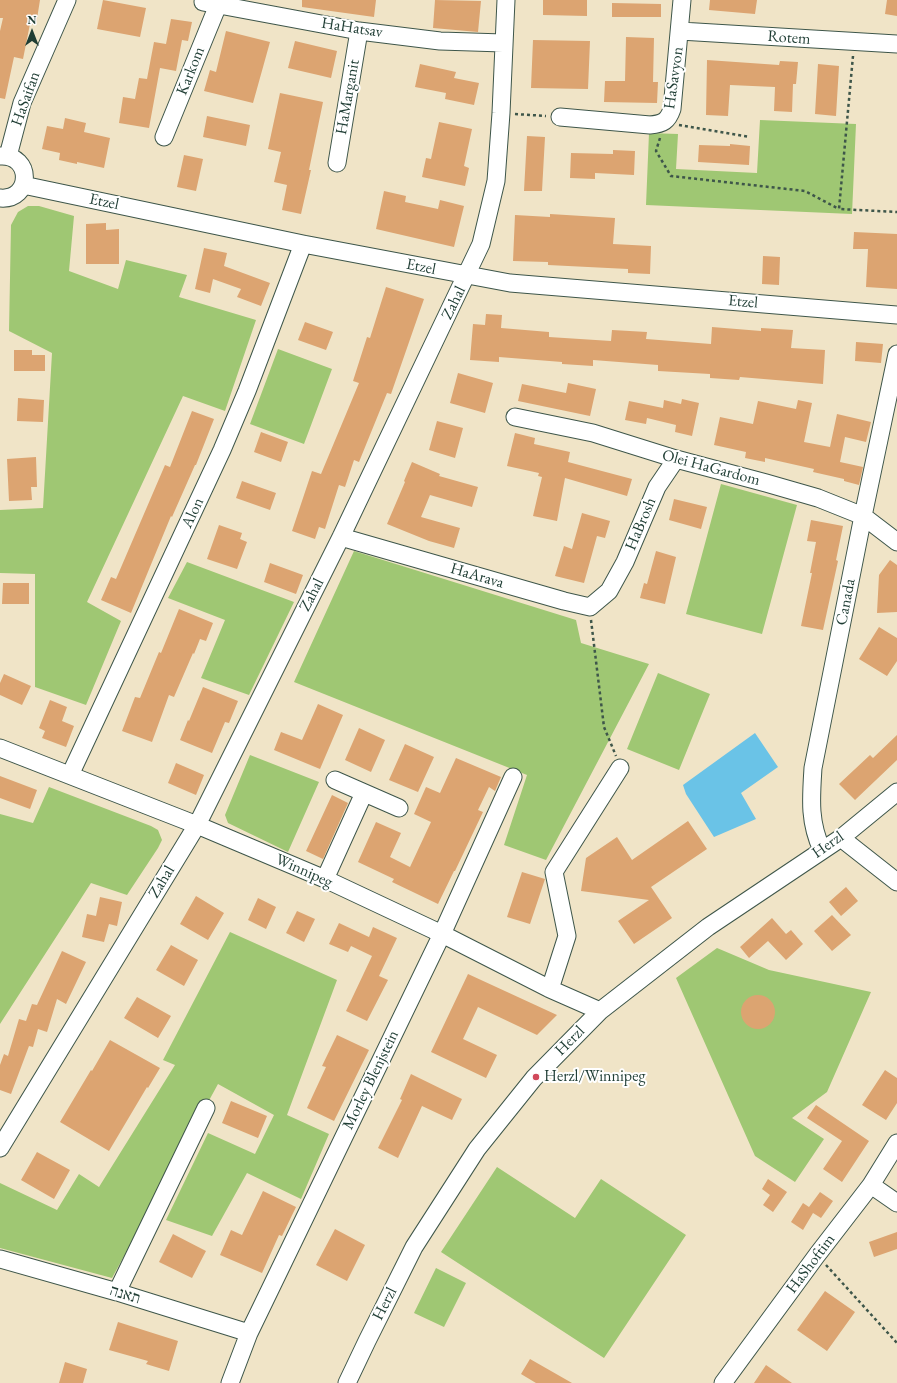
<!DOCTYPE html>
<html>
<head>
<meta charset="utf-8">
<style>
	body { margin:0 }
	#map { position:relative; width:897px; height:1383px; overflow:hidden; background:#f0e4c7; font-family:"EB Garamond",serif }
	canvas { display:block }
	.north { position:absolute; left:12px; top:12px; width:40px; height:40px; -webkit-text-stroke:3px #fff; paint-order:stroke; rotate:0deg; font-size:11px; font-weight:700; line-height:16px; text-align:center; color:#1f3d34 }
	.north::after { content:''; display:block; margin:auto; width:14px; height:18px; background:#1f3d34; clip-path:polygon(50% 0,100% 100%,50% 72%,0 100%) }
</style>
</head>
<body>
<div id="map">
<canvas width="897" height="1383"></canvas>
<div class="north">N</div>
</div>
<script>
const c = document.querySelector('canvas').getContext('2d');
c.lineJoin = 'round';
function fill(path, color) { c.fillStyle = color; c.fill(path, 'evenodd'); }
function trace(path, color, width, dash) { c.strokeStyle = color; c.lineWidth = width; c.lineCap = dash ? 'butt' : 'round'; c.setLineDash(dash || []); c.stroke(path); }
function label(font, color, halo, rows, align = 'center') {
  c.font = font + ' "EB Garamond","Frank Ruhl Libre",serif'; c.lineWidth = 4; c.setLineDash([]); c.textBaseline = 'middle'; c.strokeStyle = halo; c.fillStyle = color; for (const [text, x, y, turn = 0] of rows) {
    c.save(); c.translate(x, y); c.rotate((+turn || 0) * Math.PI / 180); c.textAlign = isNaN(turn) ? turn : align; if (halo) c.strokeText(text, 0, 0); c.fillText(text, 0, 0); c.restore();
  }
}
const green = new Path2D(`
	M760,120L856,124L852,214L646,205L649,133L678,134L676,169L757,173Z
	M28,206H39L74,216L69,271L118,289L126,260L187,275L179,297L256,320L225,411L183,396L87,602L121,621L86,705L35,687V574L0,573V510L43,508L52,353L9,331L11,225L18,212Z
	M278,349L332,369L304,444L250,424Z
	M721,484L797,505L762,634L686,614Z
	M354,551L576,620L581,643L649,664L546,860L504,845L527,775L294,682Z
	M187,562L294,602L249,695L201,678L225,620L168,598Z
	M658,673L710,694L679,770L627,749Z
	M250,755L319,782L288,852L228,823L225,815Z
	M49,787L151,826L158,830L162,840L158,848L127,895L91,883L0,1024V814L33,823Z
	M230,932L337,980L287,1115L329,1134L301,1199L247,1173L212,1236L166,1220L208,1133L255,1154L274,1115L218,1084L112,1278L0,1248V1183L57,1210L79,1174L99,1187L175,1065L163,1060Z
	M717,948L769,970L871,992L827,1092L792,1118L824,1139L795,1182L755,1156L676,978Z
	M497,1167L575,1218L601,1179L686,1235L604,1358L441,1252Z
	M436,1268L466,1283L444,1327L414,1313Z`);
const water = new Path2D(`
	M755,733L778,767L741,793L756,819L714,837L686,794L683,785Z`);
const building = new Path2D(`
	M0,0H40L36,25L30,24L23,59L14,57L5,99L0,98V31L3,18H0Z
	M103,0L146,8L140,37L97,29Z
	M302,0H376L374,17L302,7Z
	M435,0L481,1L478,32L433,28Z
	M543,0H587V16L543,15Z
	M710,0H757L755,14L709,10Z
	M887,0H897V16L885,14Z
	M612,3L661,4V17H612Z
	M171,19L192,22L188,41L182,40L176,71L160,68L149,128L119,123L123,97L135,99L139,78L147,79L154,42L166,44Z
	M226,31L270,42L253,103L204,91L210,70L216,72Z
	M626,37L654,38L653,82H658L657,103L604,102L605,81H625Z
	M533,40L590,41L588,89L531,88Z
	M295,41L337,51L331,78L288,68Z
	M707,60L779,65L780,61L798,62L796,84H793L792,112L774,111L775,87L730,85L728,116L706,115Z
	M420,64L456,72L454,78L479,83L474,105L445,99L446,93L415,87Z
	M818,64L839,66L836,116L815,114Z
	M280,93L323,102L309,170H311L301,214L282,210L287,185L274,182L281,152L268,149Z
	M207,116L250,125L246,146L203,137Z
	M65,118L86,123L84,132L110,138L104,168L77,162V164L59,160L60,153L42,149L47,126L63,129Z
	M439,122L472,129L464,166L469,168L465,186L422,177L426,158L431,159Z
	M527,136L545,137L542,191H524Z
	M730,144L750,146L749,165L698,162L699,145L730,146Z
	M613,150L635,151L634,175L595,173V179L570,178L571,153L613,154Z
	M184,155L203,159L196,191L177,187Z
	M384,191L406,196L405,202L438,209L440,200L464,206L454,247L376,229Z
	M550,214L615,218L613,244L651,246L650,274L628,273V269L548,265V262L513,261L515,215L550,217Z
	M106,223V230L119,229V264H86V224Z
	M854,232L897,234V289L866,287L868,249H853Z
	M204,248L227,253L224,266L270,283L261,306L237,297L241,289L213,279L210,293L195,289Z
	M763,256L780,257L779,285L762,284Z
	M386,287L424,299L391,394L387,393L359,462L354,460L345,487L339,485L325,529L319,527L315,539L292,531L312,471L321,474L359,383L353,381L367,337L370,338Z
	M486,314L502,315L501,328L549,332V337L611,341L612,330L647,332L646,339L711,344L712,327L761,331V328L793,330L791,348L825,350L823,384L740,377L739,380L710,378V374L658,371V365L593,360V366L562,364V362L499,357V362L470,360L473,324L485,325Z
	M305,322L333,332L326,350L298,340Z
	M856,342L883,344L881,363L855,361Z
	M14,350H32V355H45V371H14Z
	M458,373L493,383L485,413L450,403Z
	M568,383L596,389L590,416L518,401L522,384L566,393Z
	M18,398L44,400L43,422L17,421Z
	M682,399L699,403L692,436L675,432L676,425L647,418L646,424L625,420L629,401L663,408L664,400L681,404Z
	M798,400L812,403L804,442L830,447L837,414L871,422L866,442L845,437L840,462L863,467L859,485L844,481V479L813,472L814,469L765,458V462L745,458L746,452L714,445L720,417L753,424L758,401L796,409Z
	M192,411L214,419L196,465H195L172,517L171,516L131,613L101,600L111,577L116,579L165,465L170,467Z
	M437,421L463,428L455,458L429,450Z
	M261,432L288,442L281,462L254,452Z
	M515,433L535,438L534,444L570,452L568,462L632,479L627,496L565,478L557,521L533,516L542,477L538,476L539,473L507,466Z
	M36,457L37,487H31L32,500L9,501L7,459Z
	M412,462L440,474L439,476L478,487L472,507L430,495L421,517L460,528L454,548L429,541L387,524L405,482L404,481Z
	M242,481L276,493L270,510L236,498Z
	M674,499L707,507L701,529L669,520Z
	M582,513L610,521L605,538L597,536L584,583L555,576L564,546L572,549Z
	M811,520L843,526L836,560L838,561L823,630L801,626L812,573H810L816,542L807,541Z
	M219,525L242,533L240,539L247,542L237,569L207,559Z
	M656,551L676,557L665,604L640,598L644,583L647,584Z
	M890,560L897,565V612L877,613L879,575Z
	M270,563L303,575L296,594L264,582Z
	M3,583H29V604H2Z
	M179,609L213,623L206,641L200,639L194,654L193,653L174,697L169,695L152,742L122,731L135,697L140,698L159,652L161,653Z
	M879,627L897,638V661L887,676L859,659Z
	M4,674L31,686L22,705L0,695V683Z
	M203,687L238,701L229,723L225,722L212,753L180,740L188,720L189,721Z
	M50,700L67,707L62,721L74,726L66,747L42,738L45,731L39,728Z
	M318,704L343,715L320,769L274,750L281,732L302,740Z
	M359,728L385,740L371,772L345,760Z
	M897,735V760L855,800L839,784L870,755L873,758Z
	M405,744L434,757L418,792L389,780Z
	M456,758L501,777L495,791L489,787L478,810L483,812L455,871H454L438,904L392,882L394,879L358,862L376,822L401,833L390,857L410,867L431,822L414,814L426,787L440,793Z
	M176,763L204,775L196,795L168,783Z
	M0,776L37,790L30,809L0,798Z
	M332,795L348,803L323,859L306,851Z
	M688,821L707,849L651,887L672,918L634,944L618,921L649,900L581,891L586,858L617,837L632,860Z
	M522,872L545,879L530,924L507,917Z
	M846,887L858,901L841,916L829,902Z
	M196,896L224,913L208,940L180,924Z
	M100,897L122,902L117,926L109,924L104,942L82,937L87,914L96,916Z
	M258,898L276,907L266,929L248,920Z
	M297,911L315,919L304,942L286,933Z
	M832,915L851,935L832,951L814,931Z
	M772,918L786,934L791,930L803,944L786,960L768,941L749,958L740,947Z
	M339,923L369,937L373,927L397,938L379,976L388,980L367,1021L346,1011L372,956L351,946L348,952L329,944Z
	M171,945L198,960L184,986L156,970Z
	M62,951L86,962L66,1004L57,999L47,1032L38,1029L33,1047L29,1046L11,1094L0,1090V1065L4,1054L8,1056L19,1019L26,1021L32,1004L37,1005Z
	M468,974L557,1015L537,1035L478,1007L463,1039L497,1055L486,1078L431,1052Z
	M741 1012a17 17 0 1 1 34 0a17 17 0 1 1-34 0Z
	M137,997L171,1016L158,1038L124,1018Z
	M337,1035L369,1050L334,1121L307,1108L326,1067L322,1066Z
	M110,1040L160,1068L148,1088L147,1087L109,1151L60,1122L91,1070L92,1071Z
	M885,1070L897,1078V1103L886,1120L862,1105Z
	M411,1074L462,1099L452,1120L422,1106L398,1158L378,1148L402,1100L400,1099Z
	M231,1101L267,1116L258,1138L222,1123Z
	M816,1105L869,1141L842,1182L823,1169L842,1141L807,1118Z
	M37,1152L70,1170L54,1199L21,1180Z
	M768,1179L787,1192L773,1212L763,1205L770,1195L762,1189Z
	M263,1191L296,1207L282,1236L279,1235L262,1273L220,1255L231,1230L242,1235Z
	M820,1192L833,1201L821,1218L813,1213L803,1230L791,1222L803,1203L809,1207Z
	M335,1229L365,1245L347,1281L316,1265Z
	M897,1232V1249L874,1257L869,1242Z
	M173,1234L206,1251L192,1278L159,1262Z
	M825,1291L855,1312L827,1351L797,1330Z
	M118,1322L178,1341L169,1371L146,1364L148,1361L109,1350Z
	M530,1359L572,1383H536L521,1374Z
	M65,1362L87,1369L83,1383H59Z
	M766,1365L792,1383H754Z`);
const path = new Path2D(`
	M853,56L839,209L897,212
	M515,114L546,116
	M679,125L750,137
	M660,138L656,151L671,176L805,191L839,209
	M591,620L604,727L616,756
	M826,1265L897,1343`);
const minor = new Path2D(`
	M203,2L359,31L440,41L503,43
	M680,31L897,44
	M560,117L650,125C663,124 668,121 672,109L682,0
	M164,137L218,5
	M0,156C33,154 32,201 0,198
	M8,156L22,103L67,0
	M337,163L359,31
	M23,185L303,244L510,283L897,315
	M515,417L593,433L676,459L766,483L818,498L863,516L897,542
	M341,537L564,601L590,607L609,591L625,562L657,487L676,459
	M0,748L197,825L325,879L442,934L550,989L600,1011
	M70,775L222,450L247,391L303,244
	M335,780L399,808
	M841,838L897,882
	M822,850C809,822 811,799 813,768L863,516L897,354
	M325,879L364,793
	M550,989L567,936L554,872L620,768
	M0,1148L197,825L341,537L481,244L496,181L501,113L506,0
	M871,1185L897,1203
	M0,1259L117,1292L249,1333
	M117,1292L206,1108
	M230,1383L249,1333L442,934L513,777
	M347,1383L367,1341L414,1247L477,1149L534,1078L600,1011L708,927L841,838L897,792
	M723,1383L817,1255L871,1185L897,1143`);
const markers = [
	[536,1077,4,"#d1495b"]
];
const streetNames = [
	["HaHatsav",352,28,9],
	["Rotem",789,38,4],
	["Karkom",191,71,-68],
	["HaSavyon",674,78,-82],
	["HaMarganit",348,97,-80],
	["HaSaifan",26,99,-70],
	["Etzel",104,202,12],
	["Etzel",421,267,11],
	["Etzel",743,302,5],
	["Zahal",454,303,-64],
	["Olei HaGardom",711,468,15],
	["Alon",193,513,-65],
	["HaBrosh",641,524,-67],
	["HaArava",477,576,16],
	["Zahal",312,595,-63],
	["Canada",846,602,-79],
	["Herzl",828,845,-35],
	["Winnipeg",304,871,24],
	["Zahal",162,882,-59],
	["Herzl",570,1041,-45],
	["Morley Blenjstein",371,1080,-64],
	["HaShoftim",811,1264,-53],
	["תאנה",125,1295,17],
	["Herzl",385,1304,-63]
];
const poiNames = [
	["Herzl/Winnipeg",544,1077]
];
fill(green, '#9fc773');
fill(water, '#6ac3e7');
fill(building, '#dca471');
trace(minor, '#3e564a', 19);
trace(path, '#3e564a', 2.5, [3, 3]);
trace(minor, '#fff', 17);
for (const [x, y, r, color] of markers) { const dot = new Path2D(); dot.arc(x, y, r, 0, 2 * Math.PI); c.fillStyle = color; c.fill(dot); trace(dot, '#fff', 1.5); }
label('16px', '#1f3d34', '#fff', streetNames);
label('16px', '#1f3d34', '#fff', poiNames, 'left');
</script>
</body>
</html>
